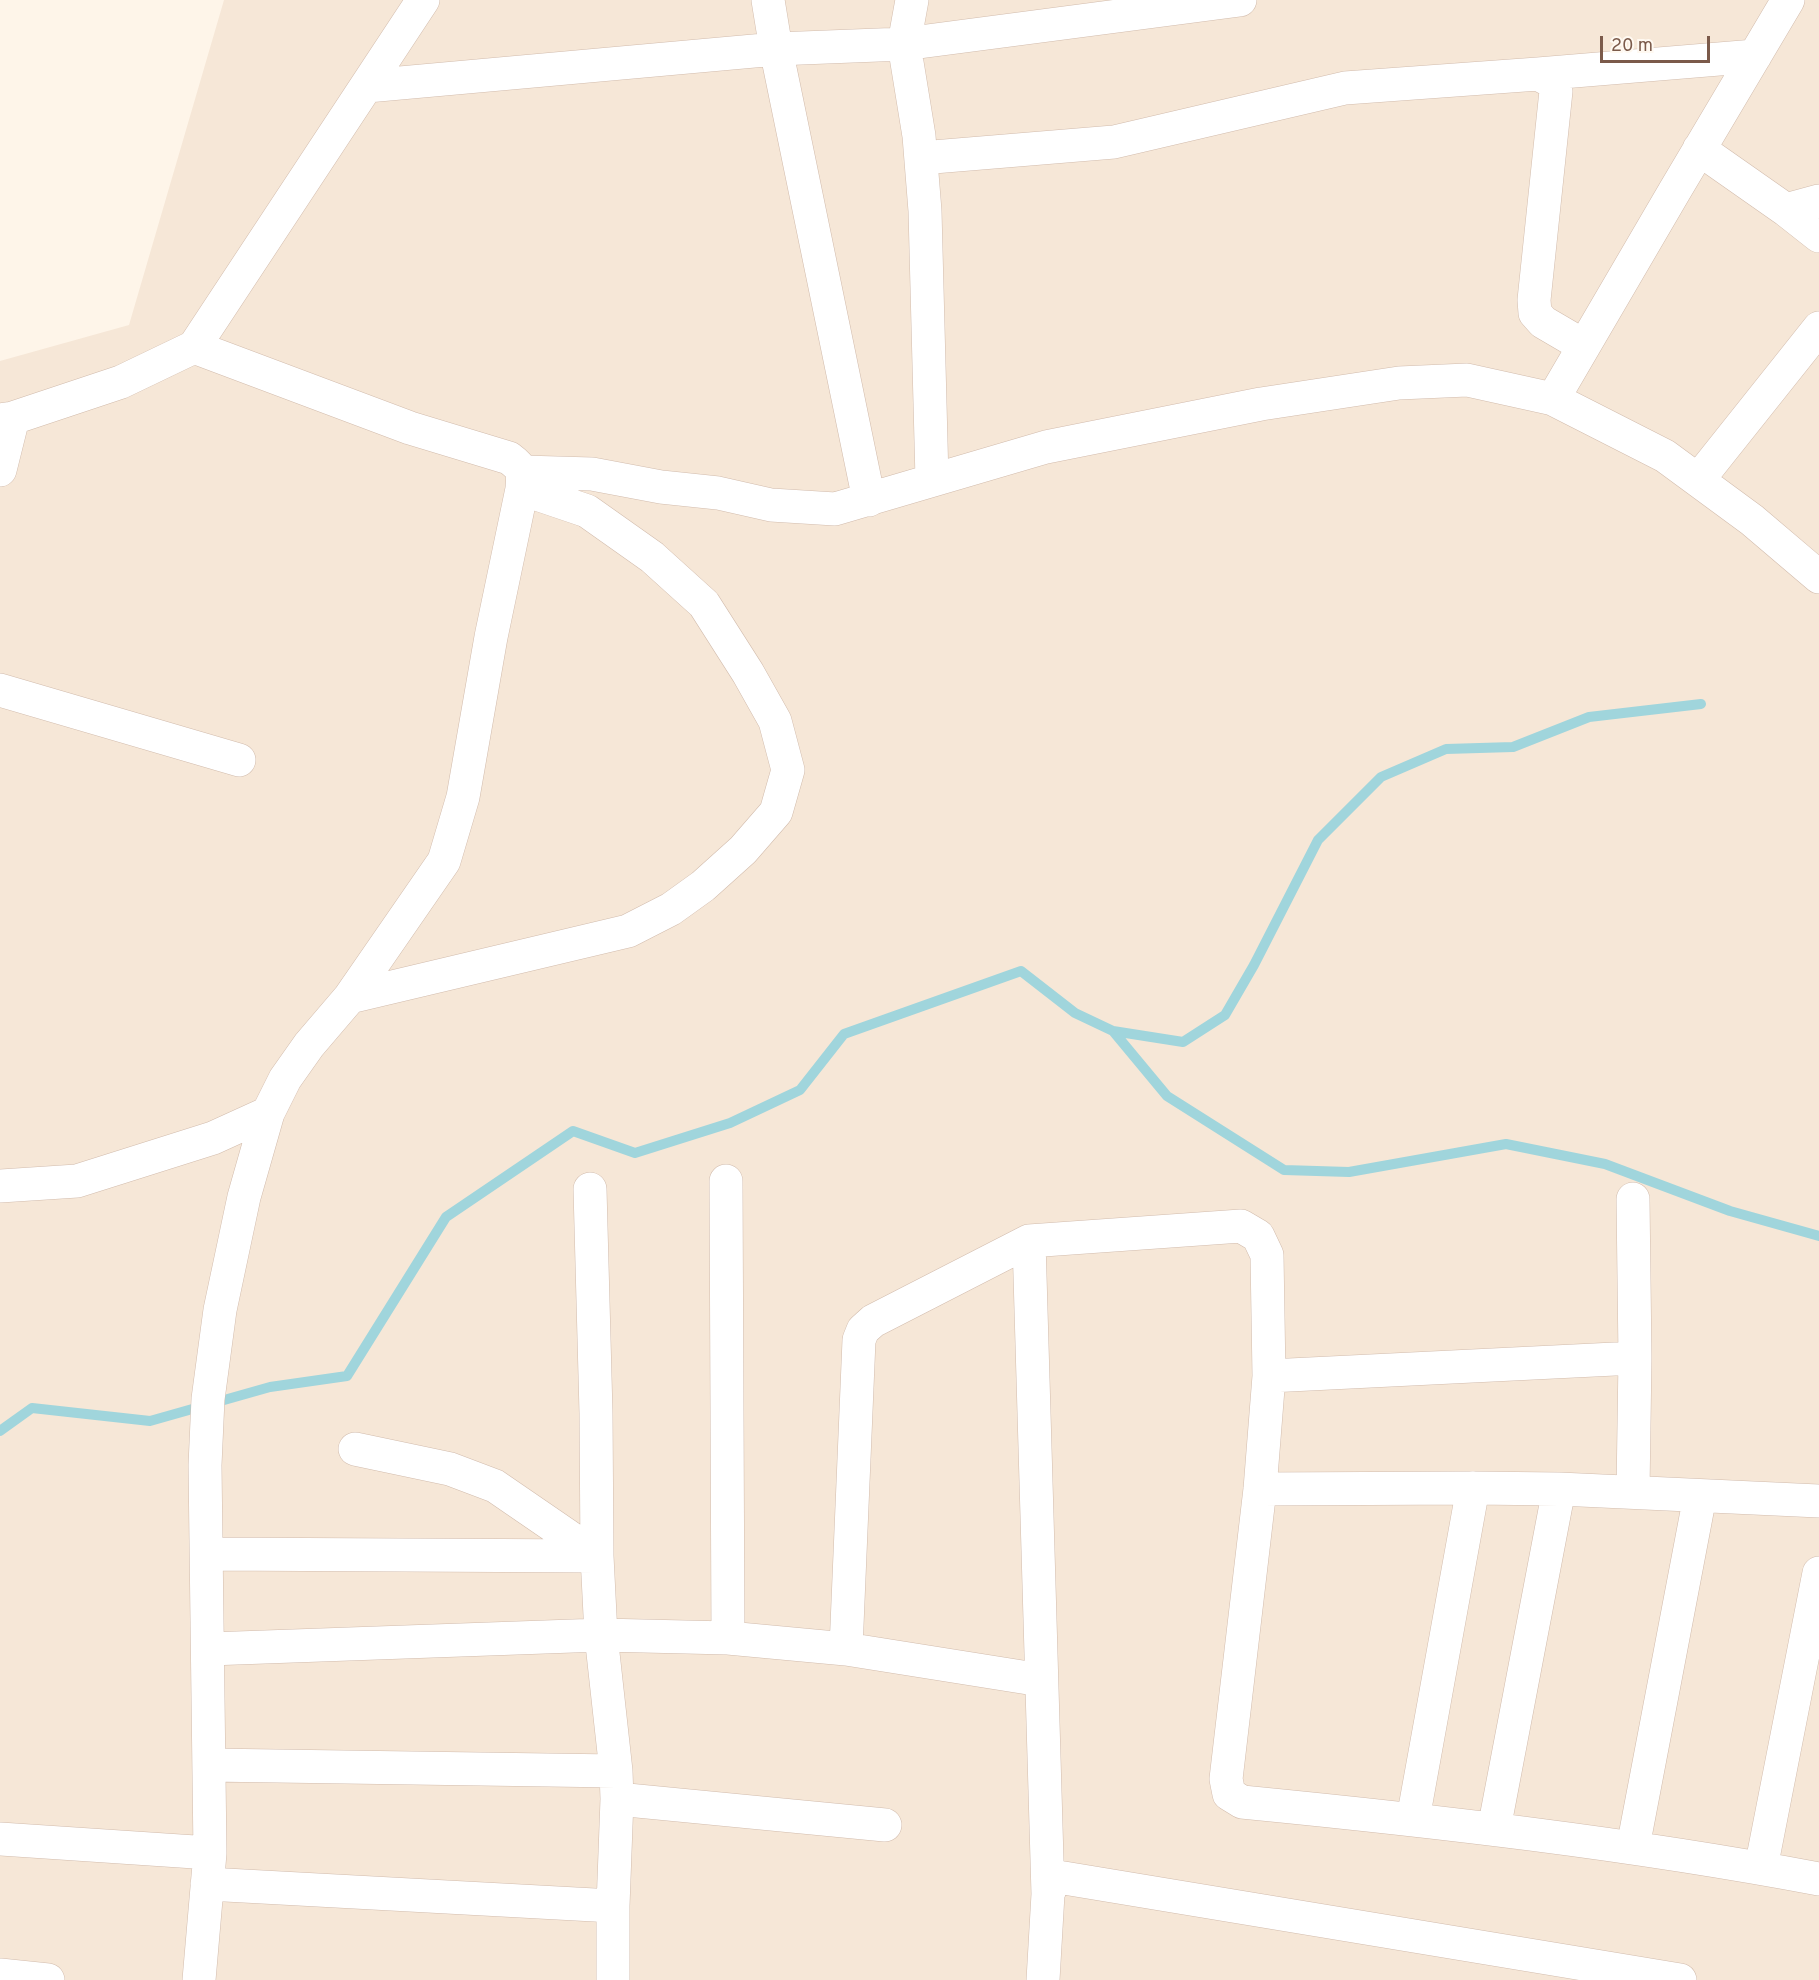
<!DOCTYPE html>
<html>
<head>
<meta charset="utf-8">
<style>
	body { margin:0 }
	#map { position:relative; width:1819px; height:1980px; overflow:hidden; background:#fef5e9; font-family:Overpass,sans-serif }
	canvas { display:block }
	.scale { position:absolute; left:1600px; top:36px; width:110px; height:27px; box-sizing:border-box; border:3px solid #7b5a4a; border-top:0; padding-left:8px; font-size:18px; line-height:21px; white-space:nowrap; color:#7b5a4a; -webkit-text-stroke:4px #fff9f1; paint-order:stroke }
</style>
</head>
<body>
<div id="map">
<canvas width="1819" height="1980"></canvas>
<div class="scale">20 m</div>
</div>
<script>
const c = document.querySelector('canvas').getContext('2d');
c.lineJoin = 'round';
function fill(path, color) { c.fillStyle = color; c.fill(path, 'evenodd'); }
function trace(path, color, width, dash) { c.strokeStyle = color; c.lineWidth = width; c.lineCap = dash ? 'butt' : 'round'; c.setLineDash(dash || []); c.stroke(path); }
const residential = new Path2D(`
	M224,0H1819V1980H0V361L129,325Z`);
const stream = new Path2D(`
	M1113,1031L1167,1096L1284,1170L1349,1172L1506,1144L1605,1164L1730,1211L1819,1236
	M0,1431L32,1408L150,1421L270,1387L347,1376L446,1217L573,1131L635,1153L730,1123L800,1090L844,1034L1021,971L1075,1013L1113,1031L1183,1042L1225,1015L1254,965L1318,840L1381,777L1446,749L1513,747L1589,717L1701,704`);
const minor = new Path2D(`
	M768,0L776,49L869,500
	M912,0L904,44L919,136L925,211L932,480
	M1538,74L1553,82L1556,91L1534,300L1535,313L1543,322L1584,346
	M367,86L776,49L904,44L1240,0
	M1699,149L1786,210L1819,236
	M921,158L1114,142L1345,88L1538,74L1755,56
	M1786,210L1819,201
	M194,347L410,428L509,458C524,469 523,472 522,489L491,637L463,797L444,861L350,997L309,1045L285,1079L268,1113L244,1197L220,1310L208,1399L205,1465L210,1853L199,1980
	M1553,399L1674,192L1788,0
	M0,420L13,418L121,382L194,347L423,0
	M0,470L13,418
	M523,472L592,474L661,487L718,493L771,505L835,509L1046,447L1261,404L1399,383L1467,380L1553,399L1665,456L1752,520L1819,577
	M1698,480L1819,328
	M0,690L239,760
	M350,997L628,931L671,909L703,886L743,850L776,812L788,770L775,721L748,673L704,604L652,557L587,511L522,489
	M726,1181L728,1638
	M0,1186L77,1181L213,1138L268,1113
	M590,1189L596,1413L597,1556L601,1635L616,1771L617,1799L613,1906V1980
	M1029,1241L1048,1894L1043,1980
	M1269,1376L1635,1358
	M355,1449L450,1469L495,1486L597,1556
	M1260,1489L1473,1488L1559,1489L1819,1501
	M1633,1491L1635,1358L1633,1199
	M207,1554L597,1556
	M209,1649L601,1635L728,1638L846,1649L1041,1680
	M846,1649L859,1340L863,1330L873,1321L1029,1241L1241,1226L1258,1236L1267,1255L1269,1376L1260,1489L1226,1779L1229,1794L1242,1802C1435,1821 1628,1843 1819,1879
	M209,1765L616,1771
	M617,1799L885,1825
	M1413,1819L1473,1488
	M1494,1829L1559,1489
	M0,1839L210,1853
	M1633,1847L1700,1496
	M1761,1868L1819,1573
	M207,1884L613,1906
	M1048,1894L1053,1882L1064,1878L1680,1980
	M0,1975L48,1980`);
fill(residential, '#f6e7d7');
trace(stream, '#a0d5dc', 10);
trace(minor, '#d2bcad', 34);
trace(minor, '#fff', 33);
</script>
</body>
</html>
